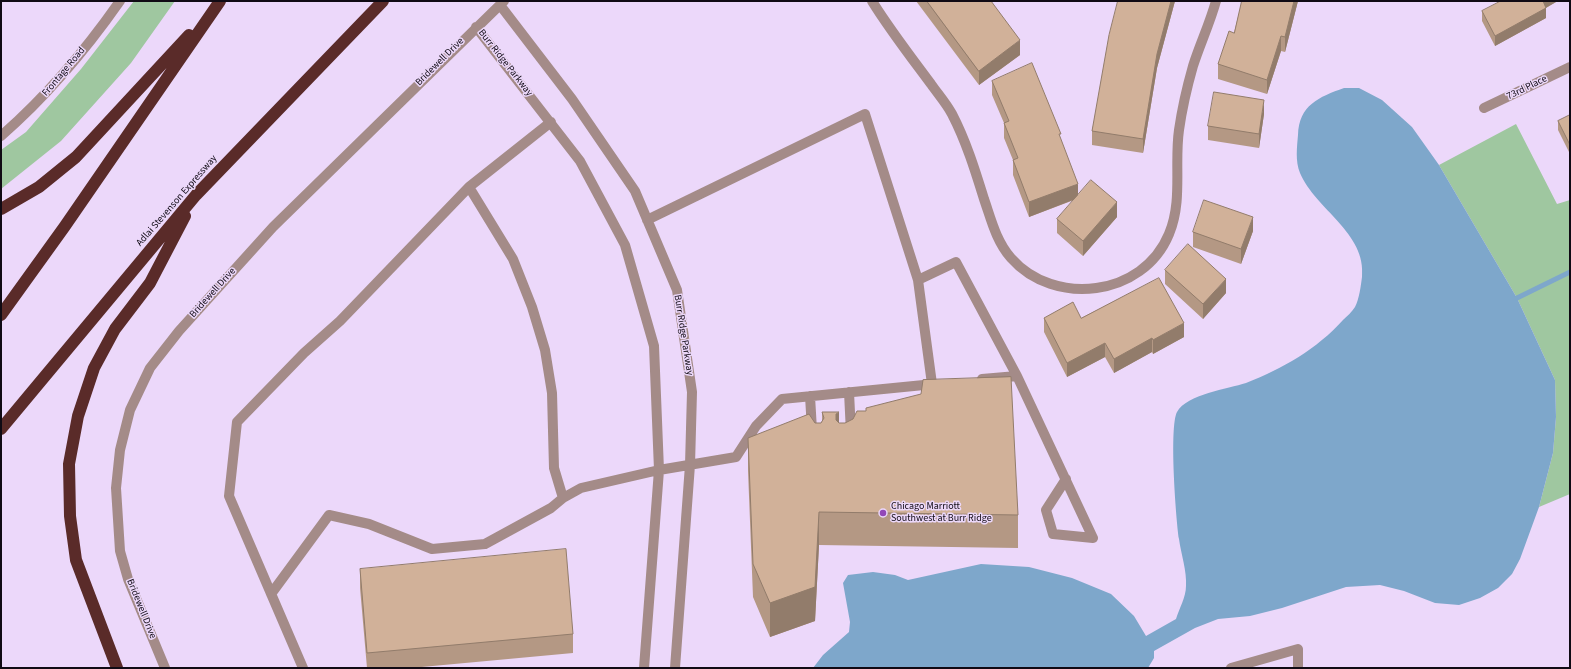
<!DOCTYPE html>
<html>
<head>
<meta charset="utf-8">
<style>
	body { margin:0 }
	#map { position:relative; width:1571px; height:669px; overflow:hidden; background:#ecd8fa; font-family:"Source Sans 3",sans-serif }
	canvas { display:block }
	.frame { position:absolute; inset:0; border:2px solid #100a14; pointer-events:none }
</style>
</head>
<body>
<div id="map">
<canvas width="1571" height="669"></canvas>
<div class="frame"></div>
</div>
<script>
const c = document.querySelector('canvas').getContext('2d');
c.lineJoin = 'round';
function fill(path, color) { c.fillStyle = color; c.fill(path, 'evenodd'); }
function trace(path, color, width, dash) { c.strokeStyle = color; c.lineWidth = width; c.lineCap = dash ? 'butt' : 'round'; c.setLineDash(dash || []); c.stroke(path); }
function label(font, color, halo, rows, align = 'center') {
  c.font = font + ' "Source Sans 3",sans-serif'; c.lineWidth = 3; c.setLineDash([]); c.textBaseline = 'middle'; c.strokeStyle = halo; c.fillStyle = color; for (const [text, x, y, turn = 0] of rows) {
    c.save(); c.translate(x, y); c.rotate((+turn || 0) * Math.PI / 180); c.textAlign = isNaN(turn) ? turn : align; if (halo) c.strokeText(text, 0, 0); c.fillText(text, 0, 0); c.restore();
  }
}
const green = new Path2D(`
	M134,1H175L131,63L61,141L1,189V150L26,132L81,69Z
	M1516,124L1557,204L1570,200V494L1539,507L1553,453L1556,417L1555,380L1517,298L1439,165Z`);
const water = new Path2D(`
	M1344,88H1359L1382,100L1412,127L1439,165L1517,298L1555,380L1556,417L1553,453L1539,507L1520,559L1512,574L1498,588L1480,598L1459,605L1435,603L1404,591L1380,585L1346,587L1282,608L1250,616L1218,619L1195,628L1154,651V658L1148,668H813L823,655L849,632L850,622L843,583L848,575L873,572L895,575L908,580L981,564L1029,567L1072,578L1111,594L1134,616L1146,636L1176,619C1179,609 1186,597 1186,586C1187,571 1181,554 1179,539C1176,518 1169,427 1177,412C1187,394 1228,389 1246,383C1282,369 1317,349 1343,320C1347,316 1352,312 1355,307C1359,300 1361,285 1362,277C1367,233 1315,209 1300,173C1295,161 1297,147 1298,135C1299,105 1319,97 1344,88Z`);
const stream = new Path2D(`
	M1517,298L1570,272`);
const minor = new Path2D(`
	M872,1C890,30 911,57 931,84C938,94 946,103 952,114C966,141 975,170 984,199C991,219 996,241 1011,258C1054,307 1143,297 1169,234C1183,201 1174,164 1179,130C1182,109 1187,87 1193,66C1200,44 1210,23 1216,1
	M500,5L572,99L635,191L677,290L692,392L690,465L675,668
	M476,27L580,161L625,245L654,346L659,470L644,668
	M1484,108L1570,67
	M1,136C47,96 85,51 120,1
	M469,187L513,259L532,307L545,350L552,393L554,468L563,498
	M647,220L865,114L918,280L932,384
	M918,280L956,262L1017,376L982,379
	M1017,376L1093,538
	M849,392L851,433
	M810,396L812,430
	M1066,479L1046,510L1053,534L1093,538
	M271,594L329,515L369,524L432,549L485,544L551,508L563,498L581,488L659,470L736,457L756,426L782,399L934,384
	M165,668L128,579L120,551L116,488L120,450L130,410L150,368L179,331L273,227L504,1
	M303,668L229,496L237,422L304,353L340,321L469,187L551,122
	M1231,668L1298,649V668`);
const highway = new Path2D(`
	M1,209L39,187L76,157L189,35
	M1,315L65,226L220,1
	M1,429L196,195L383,1
	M117,668L76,560L70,516L69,464L78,416L94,368L115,329L150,283L185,216`);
const wall = new Path2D(`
	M916,1H991L1020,55L979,85Z
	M1118,1H1175L1157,68L1143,153L1092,145V131Z
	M1242,1H1298L1285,52L1281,51L1267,94L1218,79V64L1234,33Z
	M1556,1V2L1546,8V18L1495,46L1482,21V11Z
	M992,81L1061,140L1078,195L1117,217L1083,256L1057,233V219L1074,200L1029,217L1013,175V160L1004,138V123L992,95Z
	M1264,114L1259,148L1208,140V126Z
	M1570,115V154L1558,130V121Z
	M1253,231L1241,264L1193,247V232Z
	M1165,270L1226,293L1203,319L1165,284Z
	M1044,318H1081L1184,337L1153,354L1152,352L1114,373L1105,357L1067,377L1044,332Z
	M822,412L839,423H845L1018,515V548L819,545L815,621L770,637L753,597L748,471V438L815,423H821L822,421Z
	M360,569L573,634V653L411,668H367L360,588Z`);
const shadedWall = new Path2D(`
	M1171,1H1175L1157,68L1143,153V139L1157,54Z
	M1294,1H1298L1285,52V37Z
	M1542,1H1556V2L1542,10Z
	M1546,8V18L1495,46V36Z
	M1281,36V51L1267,94V80Z
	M1020,40V55L979,85V71Z
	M1264,100V114L1259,148V134Z
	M1078,184V198L1029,217V202Z
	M1117,202V217L1083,256V241Z
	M1253,217V231L1241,264V249Z
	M1226,279V293L1203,319V304Z
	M1184,323V337L1153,354V340Z
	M1152,338V352L1114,373V359Z
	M1105,343V357L1067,377V363Z
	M839,412V445L836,448V414Z
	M819,512V545L815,621L770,637V603Z`);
const building = new Path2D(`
	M927,1H991L1020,40L979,71Z
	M1118,1H1171L1157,54L1143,139L1092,131L1109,35Z
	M1242,1H1294L1285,37L1281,36L1267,80L1218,64L1229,31L1234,33Z
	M1501,1H1543L1546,8L1495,36L1482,11Z
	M1032,63L1061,134H1059L1078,184L1029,202L1013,160L1018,158L1004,123L1009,121L992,81Z
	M1214,92L1264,100L1259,134L1208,126Z
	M1570,115V145L1558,121Z
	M1091,180L1117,202L1083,241L1057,219Z
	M1204,200L1253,217L1241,249L1193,232Z
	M1188,244L1226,279L1203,304L1165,270Z
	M1159,278L1184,323L1153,340L1152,338L1114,359L1105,343L1067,363L1044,318L1073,302L1081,318Z
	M1011,377L1018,515L819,512L815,587L770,603L753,564L748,438L809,414L815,423H821L824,418L822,412H839L836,414V420L839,423H845L853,419L857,411H866V408L921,394L923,380Z
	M566,549L573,634L367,653L360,569Z`);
const markers = [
	[883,513,4,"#9247b8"]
];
const streetNames = [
	["Bridewell Drive",440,62,-45],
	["Burr Ridge Parkway",505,63,52],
	["Frontage Road",64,72,-50],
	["73rd Place",1527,88,-26],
	["Adlai Stevenson Expressway",177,201,-49],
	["Bridewell Drive",213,293,-48],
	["Burr Ridge Parkway",683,335,81],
	["Bridewell Drive",141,609,68]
];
const poiNames = [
	["Chicago Marriott",891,507],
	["Southwest at Burr Ridge",891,519]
];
fill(green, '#9fc7a0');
fill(water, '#7ea7cb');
trace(stream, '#7ea7cb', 5);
trace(minor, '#a48b88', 10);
trace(highway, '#5a2b29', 12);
fill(wall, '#b49884');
fill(shadedWall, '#927c6b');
fill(building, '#d1b199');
trace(building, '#927c6b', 1);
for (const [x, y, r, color] of markers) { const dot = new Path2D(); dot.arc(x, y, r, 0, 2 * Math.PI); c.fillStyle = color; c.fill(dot); trace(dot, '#ecd8fa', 1.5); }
label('10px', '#100a14', '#ecd8fa', streetNames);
label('10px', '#100a14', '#ecd8fa', poiNames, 'left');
</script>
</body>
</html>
